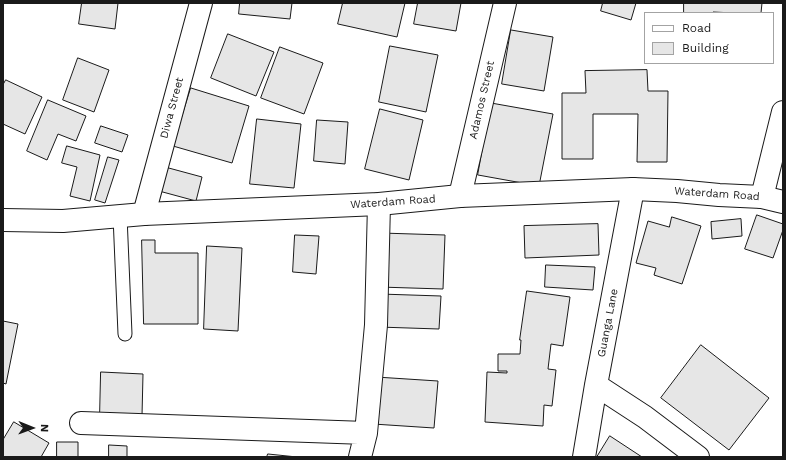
<!DOCTYPE html>
<html>
<head>
<meta charset="utf-8">
<style>
	body { margin:0 }
	#map { position:relative; width:786px; height:460px; overflow:hidden; background:#fff; font-family:"Work Sans",sans-serif }
	canvas { display:block }
	.frame { position:absolute; inset:0; border:4px solid #1a1a1a; pointer-events:none }
	.legend { position:absolute; left:644px; top:12px; width:130px; height:52px; box-sizing:border-box; background:#fff; border:1px solid #a3a3a3; margin:0; padding:5px 7px; list-style:none; font-size:12px; color:#1a1a1a }
	.legend li { display:flex; align-items:center; gap:8px; height:20px }
	.legend b { width:20px; border:1px solid #a3a3a3 }
	.north { position:absolute; left:12px; top:408px; width:40px; height:40px; -webkit-text-stroke:3px #fff; paint-order:stroke; rotate:91deg; font-size:11px; font-weight:700; line-height:16px; text-align:center; color:#1a1a1a }
	.north::after { content:''; display:block; margin:auto; width:14px; height:18px; background:#1a1a1a; clip-path:polygon(50% 0,100% 100%,50% 72%,0 100%) }
</style>
</head>
<body>
<div id="map">
<canvas width="786" height="460"></canvas>
<div class="frame"></div>
<ul class="legend">
<li><b style="height:5px;background:#fff"></b>Road</li>
<li><b style="height:11px;background:#e6e6e6"></b>Building</li>
</ul>
<div class="north">N</div>
</div>
<script>
const c = document.querySelector('canvas').getContext('2d');
c.lineJoin = 'round';
function fill(path, color) { c.fillStyle = color; c.fill(path, 'evenodd'); }
function trace(path, color, width, dash) { c.strokeStyle = color; c.lineWidth = width; c.lineCap = dash ? 'butt' : 'round'; c.setLineDash(dash || []); c.stroke(path); }
function label(font, color, halo, rows, align = 'center') {
  c.font = font + ' "Work Sans",sans-serif'; c.lineWidth = 3; c.setLineDash([]); c.textBaseline = 'middle'; c.strokeStyle = halo; c.fillStyle = color; for (const [text, x, y, turn = 0] of rows) {
    c.save(); c.translate(x, y); c.rotate((+turn || 0) * Math.PI / 180); c.textAlign = isNaN(turn) ? turn : align; if (halo) c.strokeText(text, 0, 0); c.fillText(text, 0, 0); c.restore();
  }
}
const building = new Path2D(`
	M82,3H118L115,29L79,24Z
	M240,3H292L290,19L239,14Z
	M343,3H405L397,37L338,24Z
	M418,3H461L456,31L414,24Z
	M603,3H636L631,20L601,11Z
	M684,3H762L761,13H734L713,12V13H684Z
	M511,30L553,37L544,91L502,84Z
	M228,34L274,52L256,96L211,78Z
	M390,46L438,55L426,112L379,102Z
	M280,47L323,63L304,114L261,98Z
	M78,58L109,70L94,112L63,100Z
	M647,70L648,91H668L667,162H637L638,114H593V159H562V93H586L585,71Z
	M6,80L42,97L25,134L3,124V85Z
	M191,88L249,106L232,163L173,146Z
	M48,100L86,116L76,141L58,134L47,160L27,151Z
	M491,103L553,114L539,186L478,175Z
	M380,109L423,120L409,180L365,169Z
	M257,119L301,124L294,188L250,184Z
	M317,120L348,122L345,164L314,161Z
	M101,126L128,135L122,152L95,143Z
	M67,146L100,155L90,201L70,196L77,167L62,163Z
	M108,157L119,160L105,203L95,200Z
	M165,167L202,177L196,201L159,191Z
	M757,215L783,224V230L773,258L745,249Z
	M672,217L701,226L682,284L654,275L656,268L636,263L648,221L669,227Z
	M741,219L742,236L712,239L711,222Z
	M598,224L599,255L525,258L524,226Z
	M381,233L445,235L443,289L379,287Z
	M295,235L319,236L316,274L293,272Z
	M142,240H155V253H198V324H144Z
	M207,246L242,248L238,331L204,329Z
	M546,265L595,267L593,290L545,287Z
	M527,291L570,297L563,346L551,344L548,369L556,370L552,406L544,405L543,426L485,422L487,372L507,373V371H498V354H520L521,340H520Z
	M380,294L441,296L439,329L378,327Z
	M3,321L18,324L6,384L3,383Z
	M701,345L769,398L729,450L661,398Z
	M101,372L143,374L142,416L100,415Z
	M376,377L438,381L434,428L373,424Z
	M14,422L49,443L41,457H3V440Z
	M610,436L642,457H597Z
	M57,442H78V457H57Z
	M109,445L127,446V457H109Z
	M268,454L297,457H267Z`);
const service = new Path2D(`
	M120,216L125,334`);
const minor = new Path2D(`
	M460,196L505,3
	M762,197L783,112
	M144,214L201,3
	M596,385L645,417L698,457
	M81,423L366,433
	M360,457L366,433L376,325L379,204
	M584,457L596,385L633,189`);
const tertiary = new Path2D(`
	M3,220L63,221L144,214L379,204L460,196L633,189L677,191L719,195L762,197L783,202`);
const streetNames = [
	["Adamos Street",482,100,-77],
	["Diwa Street",172,108,-75],
	["Waterdam Road",717,194,4],
	["Waterdam Road",393,202,-4],
	["Guanga Lane",608,323,-79]
];
fill(building, '#e6e6e6');
trace(building, '#1a1a1a', 1);
trace(service, '#1a1a1a', 15);
trace(minor, '#1a1a1a', 24);
trace(tertiary, '#1a1a1a', 24);
trace(service, '#fff', 13);
trace(minor, '#fff', 22);
trace(tertiary, '#fff', 22);
label('11px', '#1a1a1a', '#fff', streetNames);
</script>
</body>
</html>
